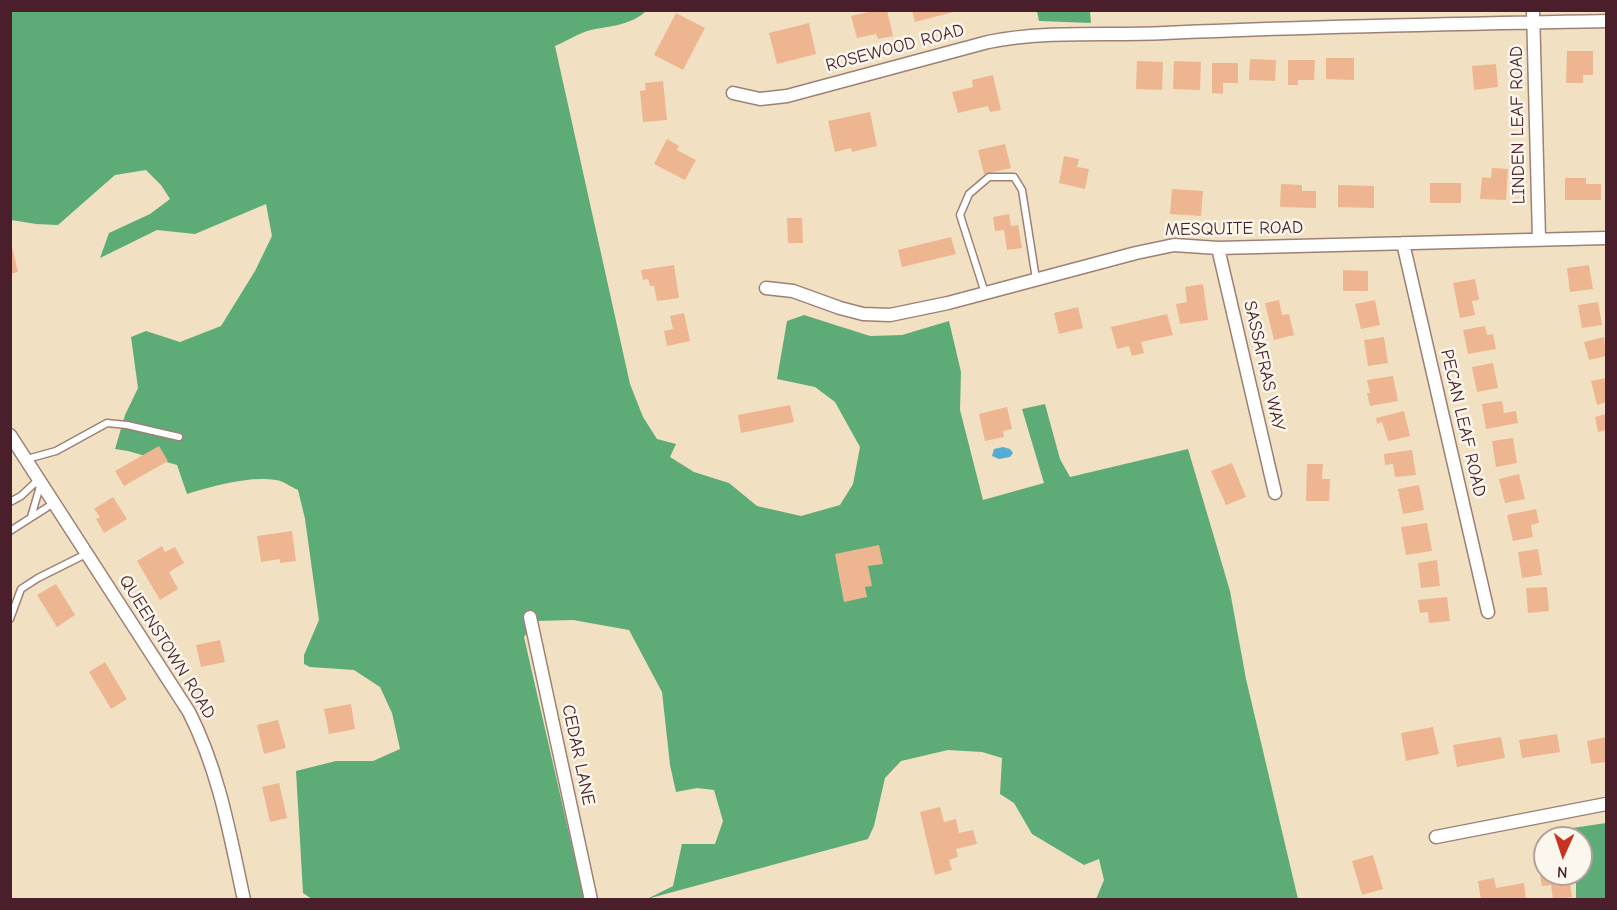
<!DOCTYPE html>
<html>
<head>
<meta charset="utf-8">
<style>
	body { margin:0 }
	#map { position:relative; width:1617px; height:910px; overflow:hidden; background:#f2e0c2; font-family:"Comic Neue",sans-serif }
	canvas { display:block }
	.frame { position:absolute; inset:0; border:12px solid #4a1f2b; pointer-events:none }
	.north { position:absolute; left:1533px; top:826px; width:60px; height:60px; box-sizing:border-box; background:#fbf7ec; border:2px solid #b4a19f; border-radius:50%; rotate:183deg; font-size:16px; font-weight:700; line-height:24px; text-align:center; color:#4a1f2b }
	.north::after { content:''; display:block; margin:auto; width:21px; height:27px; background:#c8321e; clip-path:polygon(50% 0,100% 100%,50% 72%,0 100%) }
</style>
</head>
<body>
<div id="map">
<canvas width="1617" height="910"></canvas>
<div class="frame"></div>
<div class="north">N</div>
</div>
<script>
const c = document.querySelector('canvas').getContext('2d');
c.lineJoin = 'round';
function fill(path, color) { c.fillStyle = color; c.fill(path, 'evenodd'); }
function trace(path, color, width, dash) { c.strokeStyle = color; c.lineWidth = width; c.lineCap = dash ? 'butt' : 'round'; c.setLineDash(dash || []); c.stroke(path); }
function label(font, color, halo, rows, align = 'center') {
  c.font = font + ' "Comic Neue",sans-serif'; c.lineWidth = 5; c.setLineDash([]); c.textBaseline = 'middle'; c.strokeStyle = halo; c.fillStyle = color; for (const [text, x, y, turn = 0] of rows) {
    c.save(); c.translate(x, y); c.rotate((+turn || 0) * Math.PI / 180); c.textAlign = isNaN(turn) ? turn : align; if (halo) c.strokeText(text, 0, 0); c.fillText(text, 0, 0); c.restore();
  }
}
const forest = new Path2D(`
	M10,11H646C632,25 610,26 591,30C579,33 567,41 555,46L630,384L643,417L657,439L676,444L670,457L694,472L729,483L757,506L801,516L840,505L853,484L860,447L835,402L815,387L777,379L787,321L804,315L870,336L902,335L949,321L961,372L960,410L983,500L1044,483L1022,409L1045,404L1060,459L1070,477L1188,449L1230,591L1246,679L1298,899H1096L1104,880L1099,859L1084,865L1032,834L1014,803L1000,794L1002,758L982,752L948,750L901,761L885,778L874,826L868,839L647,899L673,886L682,844H715L723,821L714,790L697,788L676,792L670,765L662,692L629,630L573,620L536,621L524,637L584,899H312L303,893L296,771L336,761H373L400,749L392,713L380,687L354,670L310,667L304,664V655L319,620L305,519L298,490C291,487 283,481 276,480C247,476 214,486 187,494L177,465L128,451L115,449L125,415L138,388L131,337L146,331L180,342L221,326L255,271L272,236L266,204L195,234L157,230L100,258L109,233L150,214L170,199L161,185L146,170L115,175L58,225L36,224L11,220Z
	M1037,11H1090L1091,23L1039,21Z
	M1606,823V899H1576V874H1581V838H1564L1559,830Z`);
const water = new Path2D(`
	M1003,447L1010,449L1013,453L1010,457L999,459L992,456L994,449Z`);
const building = new Path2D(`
	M877,10H887L893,36L878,39L876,34L857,38L851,16Z
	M912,10H957V11L915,22Z
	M676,13L705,28L683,70L654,55Z
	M809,23L816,54L777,64L769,33Z
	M1567,51H1593V75H1583V83H1566Z
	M1326,58H1354V80L1326,79Z
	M1250,59L1276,60L1275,81L1249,80Z
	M1288,60H1315L1314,80H1298V85H1288Z
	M1137,61L1163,62L1162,90L1136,89Z
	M1174,61L1201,62L1200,90L1173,89Z
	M1212,63H1238V83H1223V94L1212,93Z
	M1496,64L1498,87L1474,90L1472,66Z
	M993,75L1001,110L990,112L988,106L958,113L952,92L973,87L972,80Z
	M663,81L667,120L643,122L640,91L646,90L645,83Z
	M870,112L877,146L852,152L851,148L835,152L828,121Z
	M667,139L679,146L677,150L696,160L685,180L654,164Z
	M1005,144L1011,168L984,174L978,150Z
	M1064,156L1079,159L1077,167L1089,169L1085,189L1059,183Z
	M1492,168L1508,169L1506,200L1480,199L1482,177L1491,178Z
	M1565,178H1586V184H1601V200H1565Z
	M1430,183H1461V203H1430Z
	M1281,184L1302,185V191H1316V208L1280,207Z
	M1338,185L1374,186V208L1338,207Z
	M1172,189L1203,191L1201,216L1170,214Z
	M1009,214L1011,226L1018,225L1022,248L1007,250L1004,230L995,231L993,217Z
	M787,218H802L803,243H788Z
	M951,237L956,254L902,267L898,250Z
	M11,243L18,272L10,274V244Z
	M674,265L679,298L657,301L654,286H650L648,279L643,280L641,270Z
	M1589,265L1593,289L1570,292L1567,268Z
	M1343,270L1368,271V291H1343Z
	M1475,279L1479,300L1472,301L1475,315L1460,318L1453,283Z
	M1203,284L1208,320L1180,324L1176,304L1187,302L1185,287Z
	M1279,300L1282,315L1289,314L1294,335L1274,340L1265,303Z
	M1375,300L1380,325L1361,329L1355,304Z
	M1598,302L1602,325L1582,328L1578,305Z
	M1078,307L1083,328L1059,334L1054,313Z
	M684,313L690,341L667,346L664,331L673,329L670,316Z
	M1167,314L1173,335L1141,342L1144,353L1132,356L1129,346L1117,349L1111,327Z
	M1485,326L1487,335L1493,334L1496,349L1468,354L1463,330Z
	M1384,337L1388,363L1368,366L1364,340Z
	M1604,337L1606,356L1589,360L1584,342Z
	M1493,363L1498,388L1477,392L1472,367Z
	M1393,376L1398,401L1370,406L1367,393H1370L1367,380Z
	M1606,378V402L1597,405L1591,381Z
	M1502,401L1504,413L1516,411L1518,423L1486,429L1482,404Z
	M790,405L794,422L741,433L738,415Z
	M1007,407L1012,429L1003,431L1004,437L985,441L979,414Z
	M1404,411L1410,436L1388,441L1382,422L1377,424L1376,418Z
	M1606,414V430L1598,432L1595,417Z
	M1513,438L1517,463L1496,467L1492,441Z
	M159,446L168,461L124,486L115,471Z
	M1412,450L1416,475L1395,477L1393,464L1385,465L1384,454Z
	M1232,463L1246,497L1226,505L1211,471Z
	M1307,464H1323L1322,479H1330L1329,501H1306Z
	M1519,474L1525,499L1505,503L1499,479Z
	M1419,485L1424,510L1403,514L1398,489Z
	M113,497L127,519L104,533L96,519L100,517L94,509Z
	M1536,509L1539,523L1531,525L1533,537L1513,541L1507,515Z
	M1427,523L1432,551L1406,555L1401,527Z
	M292,531L296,561L280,563V559L261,562L257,536Z
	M879,545L883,564L868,566L872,586L865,587L867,597L844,602L835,554Z
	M162,546L165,552L175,547L184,563L169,572L178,589L160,600L137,561Z
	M1538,549L1542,575L1522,578L1518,552Z
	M1437,560L1440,586L1421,588L1418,563Z
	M56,584L75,615L57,627L37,595Z
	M1547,587L1549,611L1528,613L1526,588Z
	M1447,597L1450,621L1429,623L1428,612L1420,613L1418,600Z
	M220,640L225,662L201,667L196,645Z
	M105,662L127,699L111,709L89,672Z
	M351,704L355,729L329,734L324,709Z
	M278,720L286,748L264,754L257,725Z
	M1433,727L1439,754L1406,761L1401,733Z
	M1557,734L1560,752L1522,758L1519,740Z
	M1501,737L1505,758L1457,767L1453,745Z
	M1606,737V762L1591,764L1587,741Z
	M279,783L287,818L270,822L262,787Z
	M940,807L944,822L956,819L959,833L973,830L977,844L956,849L958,857L949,860L952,870L935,875L920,812Z
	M1373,855L1383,889L1362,895L1352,861Z
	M1545,869V874H1567L1569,876L1572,897L1553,900L1551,885L1542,886L1539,870Z
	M1494,878L1496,888L1524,883L1526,900H1481L1478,881Z`);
const service = new Path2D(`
	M985,293L960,215L969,194L989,177H1014L1022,190L1036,279
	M27,459L56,451L107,423L127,425L179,437
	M10,502L21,496L38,480
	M31,517L41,483
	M10,531L54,503
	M10,619L21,589L38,578L86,554`);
const minor = new Path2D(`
	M1533,10L1539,239
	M733,93L760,99L787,96L988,42C1047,30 1106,36 1165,33C1312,26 1459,24 1606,21
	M1403,243L1488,612
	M1218,248L1275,493
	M766,288L793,291L840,308L863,314L890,315L948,303L1136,253L1174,245L1218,248L1606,238
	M10,435L189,712C219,771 230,835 244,900
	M530,617L591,900
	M1436,837L1606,804`);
const streetNames = [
	["ROSEWOOD ROAD",895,48,-15],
	["LINDEN LEAF ROAD",1518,125,-91],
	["MESQUITE ROAD",1234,229,-1],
	["SASSAFRAS WAY",1264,366,77],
	["PECAN LEAF ROAD",1463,423,77],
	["QUEENSTOWN ROAD",167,647,58],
	["CEDAR LANE",578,755,78]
];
fill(forest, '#5dac78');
fill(water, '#54acd1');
fill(building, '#edb691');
trace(service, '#9e8076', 9);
trace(minor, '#9e8076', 15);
trace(service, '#fff', 6);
trace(minor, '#fff', 12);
label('18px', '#4a1f2b', '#fbf7ec', streetNames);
</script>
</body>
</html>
